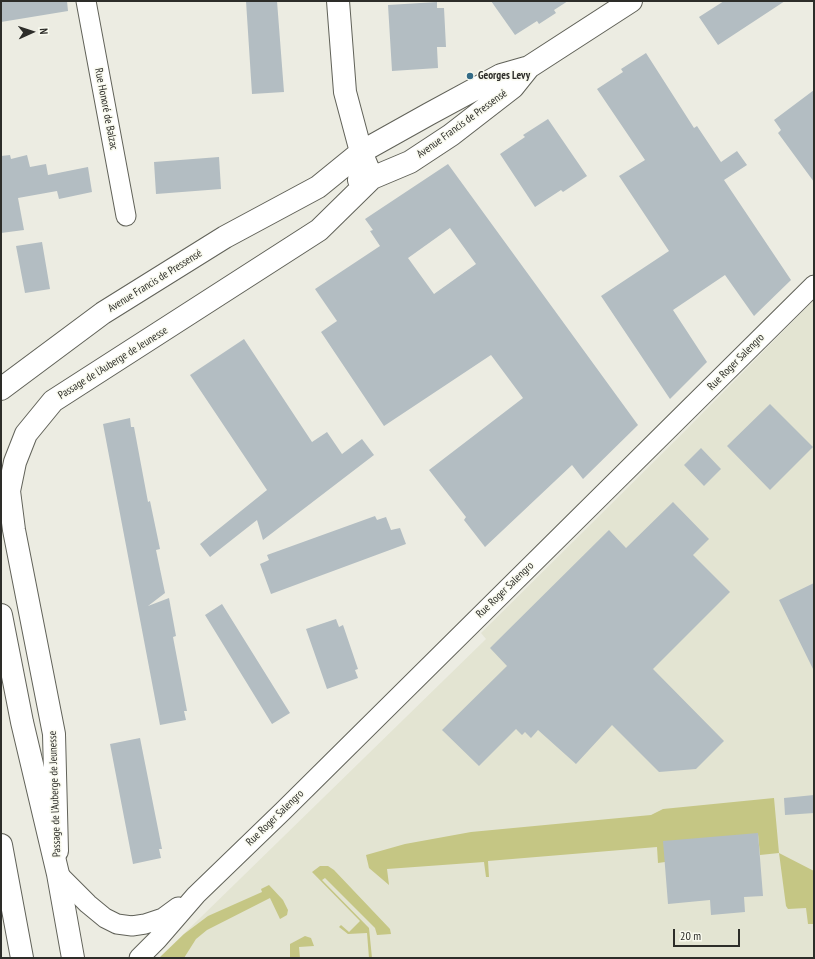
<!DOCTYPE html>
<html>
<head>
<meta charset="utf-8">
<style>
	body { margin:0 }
	#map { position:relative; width:815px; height:959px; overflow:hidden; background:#ecece2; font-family:"PT Sans Narrow",sans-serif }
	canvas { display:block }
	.frame { position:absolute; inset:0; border:2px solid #2d2d29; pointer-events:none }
	.north { position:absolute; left:12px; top:12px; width:40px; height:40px; -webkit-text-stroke:3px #f9faef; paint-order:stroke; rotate:87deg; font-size:11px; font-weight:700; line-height:16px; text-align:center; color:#2d2d29 }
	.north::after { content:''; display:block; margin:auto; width:14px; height:18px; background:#2d2d29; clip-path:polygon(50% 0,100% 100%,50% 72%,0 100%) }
	.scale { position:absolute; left:673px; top:929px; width:67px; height:18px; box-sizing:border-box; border:2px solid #2d2d29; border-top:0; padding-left:5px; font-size:12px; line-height:14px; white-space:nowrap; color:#2d2d29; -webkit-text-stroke:3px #f9faef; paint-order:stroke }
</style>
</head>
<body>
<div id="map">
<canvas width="815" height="959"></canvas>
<div class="frame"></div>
<div class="north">N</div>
<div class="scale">20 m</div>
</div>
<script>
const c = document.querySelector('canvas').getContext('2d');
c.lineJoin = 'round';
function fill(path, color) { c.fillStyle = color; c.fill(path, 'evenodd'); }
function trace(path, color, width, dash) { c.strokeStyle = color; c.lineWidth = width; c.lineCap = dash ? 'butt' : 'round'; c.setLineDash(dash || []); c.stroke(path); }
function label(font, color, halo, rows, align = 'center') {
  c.font = font + ' "PT Sans Narrow",sans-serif'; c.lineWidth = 3; c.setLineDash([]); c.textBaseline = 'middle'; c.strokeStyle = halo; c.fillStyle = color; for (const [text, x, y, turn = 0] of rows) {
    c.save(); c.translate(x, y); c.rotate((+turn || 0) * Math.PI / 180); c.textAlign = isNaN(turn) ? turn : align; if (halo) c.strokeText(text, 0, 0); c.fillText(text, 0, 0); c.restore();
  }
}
const built = new Path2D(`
	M814,300V958H159L486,639L481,633L684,432Z`);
const green = new Path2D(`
	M774,798L779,853L814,871V924H808L806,908L788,909L786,906L779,853L760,855L758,834L665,862L658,863L657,847L488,861L489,877H486L484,862L387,869L389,885L369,868L366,855L405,844L471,832L651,815L663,809Z
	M320,866H328L334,870L390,929L391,934L377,935L375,928L325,878L322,880L369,928L372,958H369L367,933L348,934L339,927L341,925L349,932L360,921L312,872Z
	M269,885L283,900L288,910L287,915L280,919L270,898L207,930L196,939L184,958H159L184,934L208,916L262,892L261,889Z
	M305,936L311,938L314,946L299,947L300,958H290V944Z`);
const building = new Path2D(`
	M1,1H67L68,11L1,22Z
	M246,1H277L284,92L252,94Z
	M491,1H568L554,10L556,13L539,24L537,21L515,35Z
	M724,1H785L718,45L699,17Z
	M437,2V8H444L446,47H437L438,68L392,71L388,5Z
	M646,53L694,128L697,126L721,162L737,151L747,165L724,180L791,280L754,316L725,275L673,310L707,362L670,399L601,296L669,251L619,176L645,160L597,89L623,72L621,69Z
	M814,90V182L778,133L781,130L774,120Z
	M548,119L587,176L563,192L561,190L535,207L500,154L525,137L523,135Z
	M10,155L11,159L27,155L30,167L46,164L48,175L88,167L92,192L59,199L57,191L18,198L24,230L1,233V156Z
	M219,157L221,189L156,194L154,162Z
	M448,164L638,425L583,479L572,465L485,547L464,520L466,517L429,470L523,398L491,355L384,426L321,332L337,321L315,289L380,246L370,231L373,230L365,219ZM450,228L476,264L434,294L408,258Z
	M42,242L50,289L25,293L16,246Z
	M244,339L312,442L327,432L342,454L362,439L374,455L263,540L257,520L210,557L200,544L267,490L190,375Z
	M770,404L813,447L770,490L727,446Z
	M130,418L131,427H134L148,502L150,501L160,549L156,550L165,593L148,606L169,598L176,636L173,637L187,711H184L186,720L160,725L103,424Z
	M701,448L721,469L704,486L684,465Z
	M673,502L709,539L693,555L730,592L653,669L724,741L696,769L659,772L612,725L576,764L538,730L531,738L525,732L522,735L516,729L479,766L442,730L507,666L490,648L609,530L626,548Z
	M375,516L377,520L386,517L391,530L400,528L406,544L271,594L260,564L269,560L267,555Z
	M814,583V671L779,600Z
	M222,604L290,713L272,724L205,615Z
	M336,619L339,627L343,625L358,669L355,670L358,678L327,689L306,629Z
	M140,738L162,849H159L161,858L133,864L110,744Z
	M814,795V813L785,815L784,798Z
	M758,833L763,896L744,897L745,912L711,915L710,900L668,904L663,841Z`);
const street = new Path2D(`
	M86,1L126,216
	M58,874L88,904L105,918L117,924L132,926L145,924L163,918L178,907
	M139,958L157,940L196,895L283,811L814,285`);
const secondary = new Path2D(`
	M359,180L372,178L410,162L451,135L513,87L529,67
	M1,389L103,313L225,237L318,187L361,152L429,114L501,75L529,67L631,1
	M57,851L54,734L14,530L9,491L15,462L26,434L53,401L319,230L372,178L361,152L345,92L338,1`);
const highway = new Path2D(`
	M1,615L22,722L58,874L73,958
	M1,845L22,958`);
const markers = [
	[470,76,4,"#346b86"]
];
const poiNames = [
	["Georges Levy",478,76]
];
const streetNames = [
	["Rue Honoré de Balzac",106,109,79],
	["Avenue Francis de Pressensé",462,124,-36],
	["Avenue Francis de Pressensé",155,281,-32],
	["Rue Roger Salengro",736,362,-45],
	["Passage de l'Auberge de Jeunesse",113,363,-32],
	["Rue Roger Salengro",505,590,-44],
	["Passage de l'Auberge de Jeunesse",55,794,-92],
	["Rue Roger Salengro",275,818,-44]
];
fill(built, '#e3e4d2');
fill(green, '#c5c684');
fill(building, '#b3bdc2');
trace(street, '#616259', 21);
trace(secondary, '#616259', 24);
trace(highway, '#616259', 24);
trace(street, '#fff', 19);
trace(secondary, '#fff', 22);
trace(highway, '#fff', 22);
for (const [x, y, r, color] of markers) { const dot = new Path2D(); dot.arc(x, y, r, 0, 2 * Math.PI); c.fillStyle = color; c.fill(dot); trace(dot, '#f9faef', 1.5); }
label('bold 11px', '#2d2d29', '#f9faef', poiNames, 'left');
label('11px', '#2d2d29', '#f9faef', streetNames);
</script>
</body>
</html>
